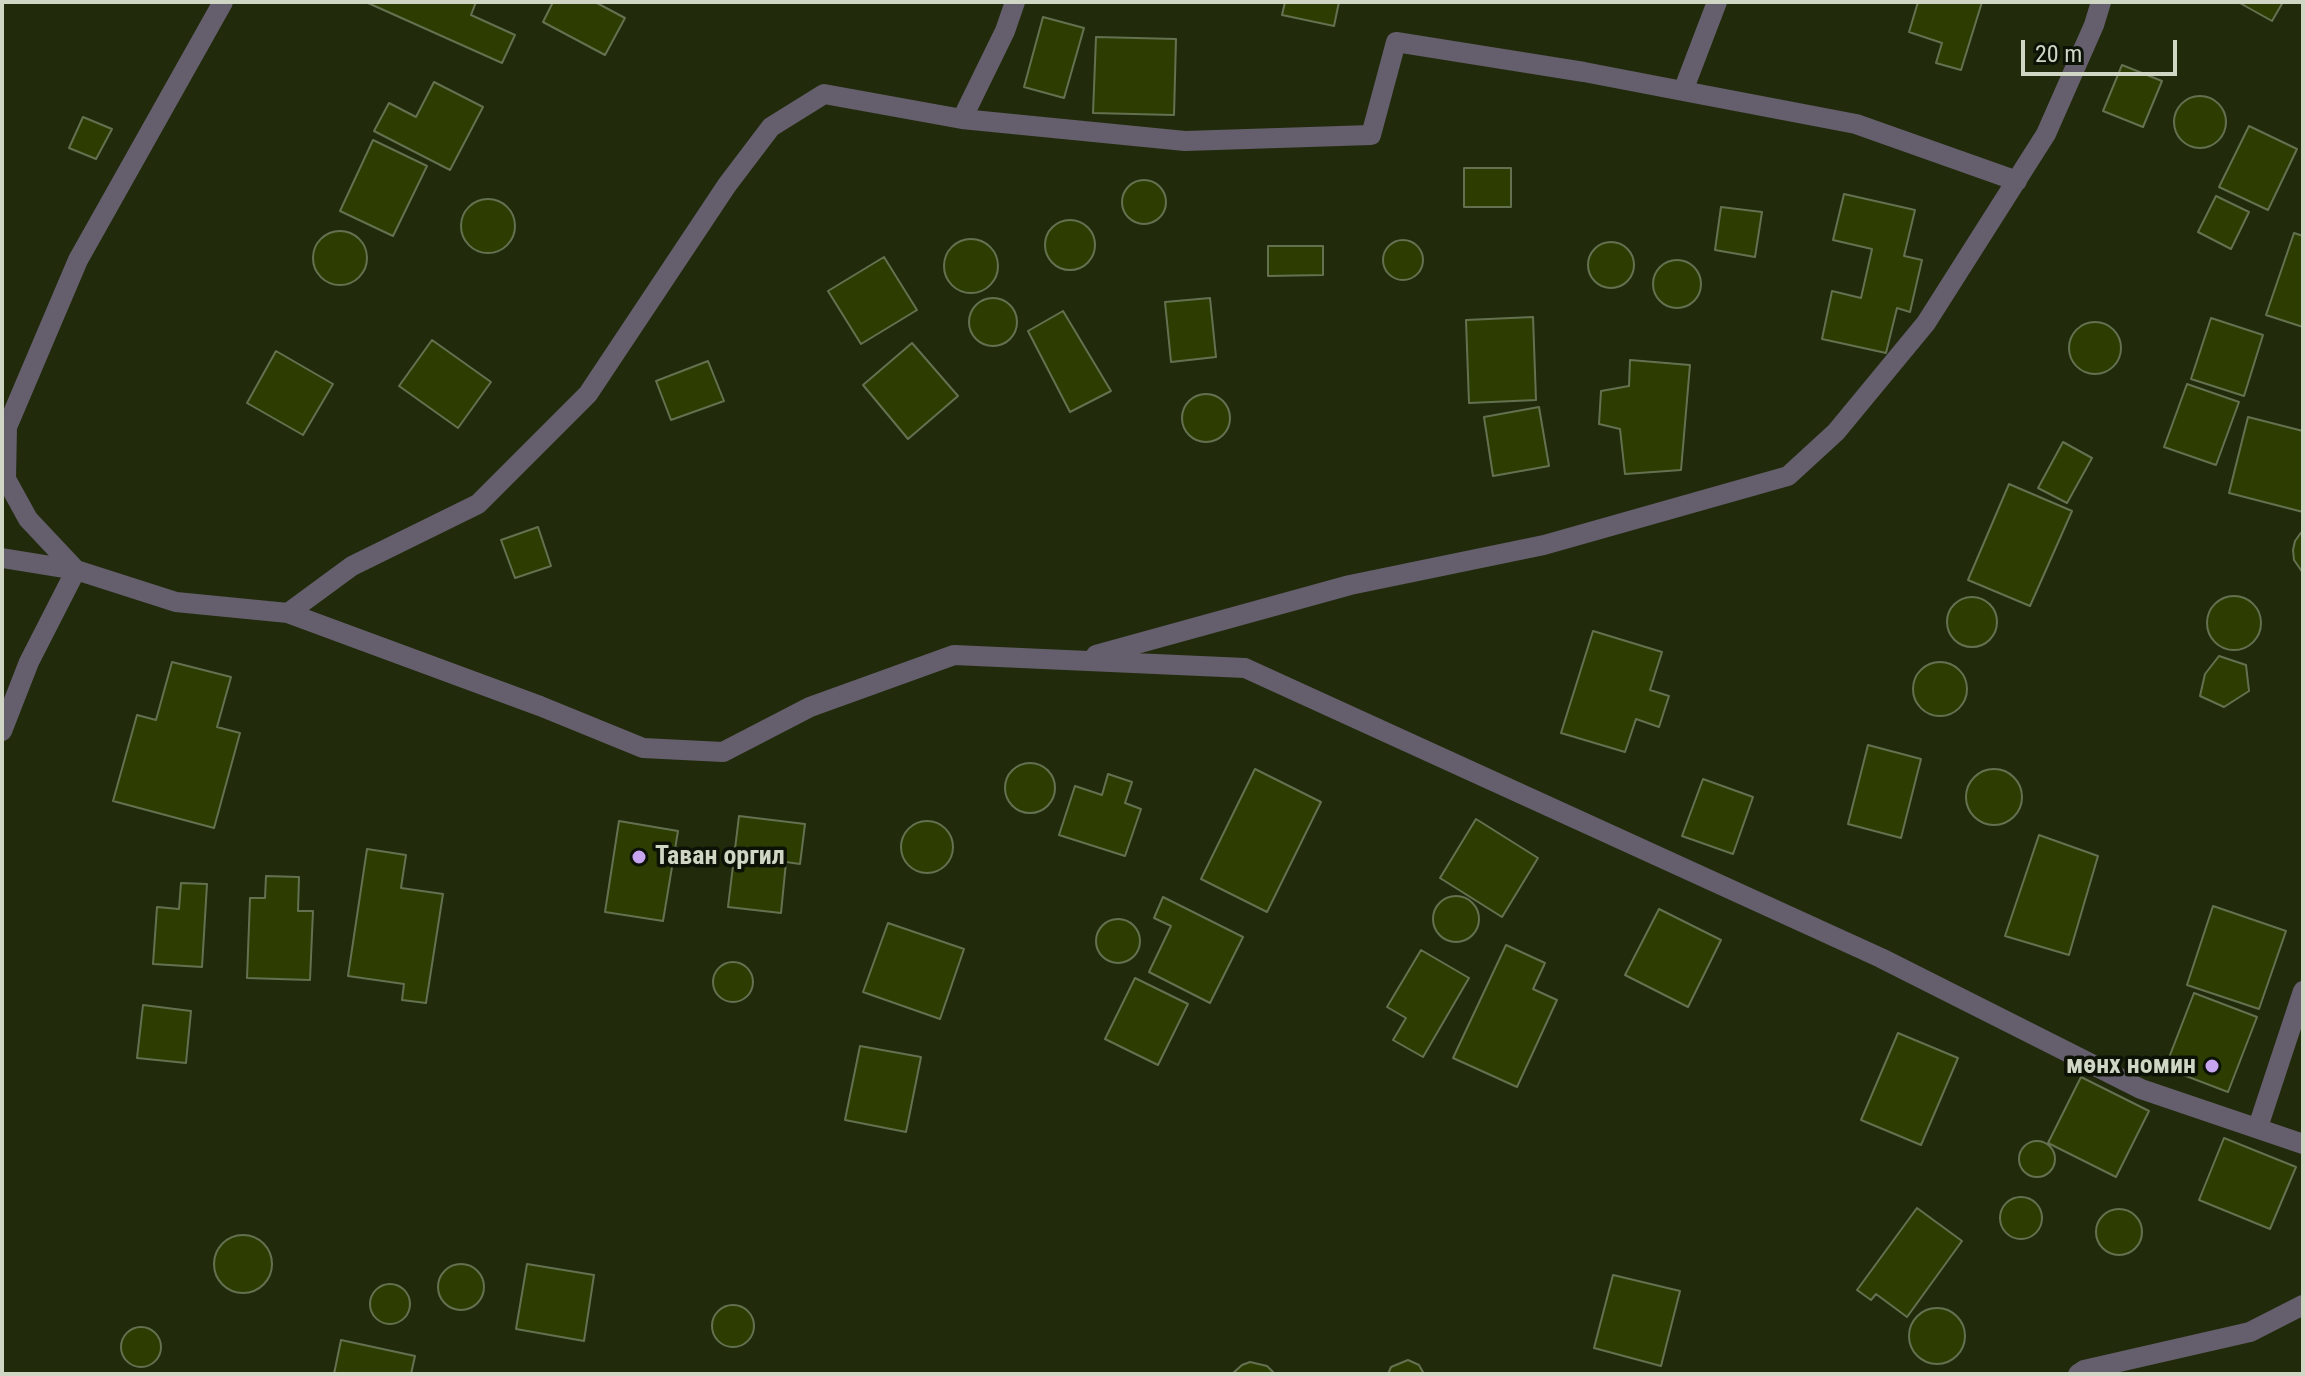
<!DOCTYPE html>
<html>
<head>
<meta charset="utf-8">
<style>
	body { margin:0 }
	#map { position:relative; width:2305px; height:1376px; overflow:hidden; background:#212b0c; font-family:"Roboto Condensed",sans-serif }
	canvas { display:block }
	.frame { position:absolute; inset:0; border:4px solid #cfd6c4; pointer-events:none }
	.scale { position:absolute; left:2021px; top:40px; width:156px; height:36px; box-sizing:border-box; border:4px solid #cfd6c4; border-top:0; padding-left:10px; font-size:24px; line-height:28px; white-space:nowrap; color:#cfd6c4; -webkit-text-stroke:6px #0d1206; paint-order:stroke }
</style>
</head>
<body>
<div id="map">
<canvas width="2305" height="1376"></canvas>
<div class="frame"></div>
<div class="scale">20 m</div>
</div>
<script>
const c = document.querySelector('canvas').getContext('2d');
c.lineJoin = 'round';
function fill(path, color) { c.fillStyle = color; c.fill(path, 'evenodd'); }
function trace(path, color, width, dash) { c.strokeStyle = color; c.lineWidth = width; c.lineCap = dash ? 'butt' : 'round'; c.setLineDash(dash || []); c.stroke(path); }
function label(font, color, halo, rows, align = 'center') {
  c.font = font + ' "Roboto Condensed",sans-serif'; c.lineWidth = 7; c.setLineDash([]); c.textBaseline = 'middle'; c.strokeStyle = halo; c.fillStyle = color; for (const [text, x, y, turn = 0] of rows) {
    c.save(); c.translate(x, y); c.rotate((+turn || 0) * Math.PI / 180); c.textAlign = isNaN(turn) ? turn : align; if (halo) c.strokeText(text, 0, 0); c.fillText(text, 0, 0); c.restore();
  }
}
const building = new Path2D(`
	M476,2L471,15L515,35L502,63L368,3Z
	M553,2H595L625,18L605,55L543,22Z
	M1285,2H1339L1334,26L1282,15Z
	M1918,2H1982L1961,70L1936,63L1942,43L1909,32Z
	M2238,2H2283L2272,21Z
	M1043,17L1084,28L1064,98L1024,87Z
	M1096,37L1176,39L1174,115L1093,113Z
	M2122,65L2162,81L2143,127L2103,111Z
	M434,82L483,107L450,170L374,131L389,103L416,117Z
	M2174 122a26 26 0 1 1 52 0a26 26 0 1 1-52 0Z
	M83,117L112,129L96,159L69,148Z
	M2249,126L2297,149L2268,210L2219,187Z
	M373,140L427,166L393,236L340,211Z
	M1464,168H1511V207H1464Z
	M1122 202a22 22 0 1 1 44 0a22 22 0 1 1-44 0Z
	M1844,194L1915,210L1904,256L1922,260L1910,312L1897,308L1886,353L1822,339L1832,291L1861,298L1872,249L1833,240Z
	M2216,196L2249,212L2231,249L2198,232Z
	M461 226a27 27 0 1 1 54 0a27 27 0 1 1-54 0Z
	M1721,207L1762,212L1755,257L1715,250Z
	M1045 245a25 25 0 1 1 50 0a25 25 0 1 1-50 0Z
	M313 258a27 27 0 1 1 54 0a27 27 0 1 1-54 0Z
	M2294,233L2303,236V327L2266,315Z
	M944 266a27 27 0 1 1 54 0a27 27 0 1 1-54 0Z
	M1383 260a20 20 0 1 1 40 0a20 20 0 1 1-40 0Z
	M1588 265a23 23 0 1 1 46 0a23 23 0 1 1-46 0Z
	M1268,246H1323V275L1268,276Z
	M884,257L917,310L861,344L828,291Z
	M1653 284a24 24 0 1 1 48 0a24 24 0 1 1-48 0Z
	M969 322a24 24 0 1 1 48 0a24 24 0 1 1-48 0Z
	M1210,298L1216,357L1171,362L1165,302Z
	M1063,311L1111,391L1070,412L1028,331Z
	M1533,317L1536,400L1469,403L1466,320Z
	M2211,318L2263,335L2244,396L2191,379Z
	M2069 348a26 26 0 1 1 52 0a26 26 0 1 1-52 0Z
	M432,340L491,382L458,428L399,386Z
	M912,343L958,396L908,439L863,385Z
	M276,351L333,384L303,435L247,403Z
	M1630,360L1690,365L1681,470L1625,474L1620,429L1599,424L1601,391L1629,386Z
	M708,361L724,401L671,420L656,381Z
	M2187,384L2239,402L2216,465L2164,447Z
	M1182 418a24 24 0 1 1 48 0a24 24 0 1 1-48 0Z
	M1539,407L1549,466L1493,476L1484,417Z
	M2248,417L2303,431V512L2229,493Z
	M2063,442L2092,458L2067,503L2038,488Z
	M2009,484L2072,511L2030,606L1968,580Z
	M538,527L551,566L515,578L501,540Z
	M2303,530V573L2294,560L2293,550L2295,541Z
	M2207 623a27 27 0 1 1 54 0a27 27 0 1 1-54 0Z
	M1947 622a25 25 0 1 1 50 0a25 25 0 1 1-50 0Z
	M1593,631L1662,652L1650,690L1669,696L1659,727L1636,719L1625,752L1561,733Z
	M2219,656L2246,665L2249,691L2224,707L2200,696L2205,674Z
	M172,662L231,677L217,727L240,733L214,828L113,801L137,715L156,720Z
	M1913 689a27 27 0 1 1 54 0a27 27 0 1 1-54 0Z
	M1868,745L1921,759L1901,838L1848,824Z
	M1005 788a25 25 0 1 1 50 0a25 25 0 1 1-50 0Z
	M1255,769L1321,802L1267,912L1201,879Z
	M1966 797a28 28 0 1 1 56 0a28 28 0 1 1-56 0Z
	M1108,774L1132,782L1125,803L1141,809L1125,856L1059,835L1075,786L1102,795Z
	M1703,779L1753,797L1733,854L1682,836Z
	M739,816L805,824L800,864L786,862L781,913L728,907Z
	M1476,819L1538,858L1502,917L1440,878Z
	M619,821L678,831L663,921L605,912Z
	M901 847a26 26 0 1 1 52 0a26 26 0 1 1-52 0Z
	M2039,835L2098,856L2069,955L2005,936Z
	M367,849L406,855L401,888L443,894L426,1003L402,1000L404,984L348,976Z
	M266,876L299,877L298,911H313L310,980L247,978L250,898H265Z
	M181,883L207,884L202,967L153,964L157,907L179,909Z
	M1433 919a23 23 0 1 1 46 0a23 23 0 1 1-46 0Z
	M1163,897L1243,937L1210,1003L1149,972L1171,926L1154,918Z
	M2213,906L2286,931L2259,1009L2187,985Z
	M1659,909L1721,940L1688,1007L1625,975Z
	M1096 941a22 22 0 1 1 44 0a22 22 0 1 1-44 0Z
	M888,923L964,949L940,1019L863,992Z
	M1506,945L1545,963L1533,989L1557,1000L1517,1087L1453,1058Z
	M1421,950L1469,978L1423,1057L1393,1040L1406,1018L1387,1007Z
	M713 982a20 20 0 1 1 40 0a20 20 0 1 1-40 0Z
	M1135,978L1188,1004L1158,1065L1105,1039Z
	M2194,993L2257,1017L2228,1092L2165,1068Z
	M143,1005L191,1011L186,1063L137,1058Z
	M1898,1033L1958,1058L1921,1145L1861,1120Z
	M860,1046L921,1057L906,1132L845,1120Z
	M2081,1077L2149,1111L2116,1177L2048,1143Z
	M2224,1138L2296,1167L2270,1229L2199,1200Z
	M2019 1159a18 18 0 1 1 36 0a18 18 0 1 1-36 0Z
	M2000 1218a21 21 0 1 1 42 0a21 21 0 1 1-42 0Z
	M1917,1208L1962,1241L1907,1317L1876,1294L1871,1300L1857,1290Z
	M2096 1232a23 23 0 1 1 46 0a23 23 0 1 1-46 0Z
	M214 1264a29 29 0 1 1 58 0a29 29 0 1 1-58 0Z
	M438 1287a23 23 0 1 1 46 0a23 23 0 1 1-46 0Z
	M527,1264L594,1275L584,1341L516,1329Z
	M1613,1275L1680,1291L1661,1366L1594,1348Z
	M370 1304a20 20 0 1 1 40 0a20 20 0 1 1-40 0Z
	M712 1326a21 21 0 1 1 42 0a21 21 0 1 1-42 0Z
	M1909 1336a28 28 0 1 1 56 0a28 28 0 1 1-56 0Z
	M121 1347a20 20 0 1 1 40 0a20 20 0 1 1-40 0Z
	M341,1340L415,1356L411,1374H334Z
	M1408,1360L1419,1365L1424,1374H1388L1391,1367Z
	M1250,1362L1267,1366L1275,1374H1232L1242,1365Z`);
const street = new Path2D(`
	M1683,91L1856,124L2017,181
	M962,119L1185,141L1371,135L1396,42L1584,72L1683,91L1717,2
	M2,558L76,570L176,602L288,613L352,566L478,504L588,394L727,185L771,127L824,94L962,119L1005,31L1015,2
	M76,570L28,519L6,479L7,427L78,260L223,2
	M288,613L540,706L643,748L723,752L810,707L954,655L1245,668L1881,958L2141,1089L2303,1144
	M1096,655L1350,585L1544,545L1788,476L1836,432L1926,323L2046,134L2094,25L2101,2
	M2,731L29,662L76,570
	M2258,1127L2303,991
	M2078,1374L2084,1370L2250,1332L2303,1305`);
const markers = [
	[639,857,8,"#c8a6ef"],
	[2212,1066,8,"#c8a6ef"]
];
const poiNames = [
	["Таван оргил",655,857],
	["мөнх номин",2196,1066,"right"]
];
fill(building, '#2d3d02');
trace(building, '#647150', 2);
trace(street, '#655e6d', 20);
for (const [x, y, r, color] of markers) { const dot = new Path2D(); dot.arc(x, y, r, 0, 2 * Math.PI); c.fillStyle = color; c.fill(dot); trace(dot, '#0d1206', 3); }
label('bold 26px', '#cfd6c4', '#0d1206', poiNames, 'left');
</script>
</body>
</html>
